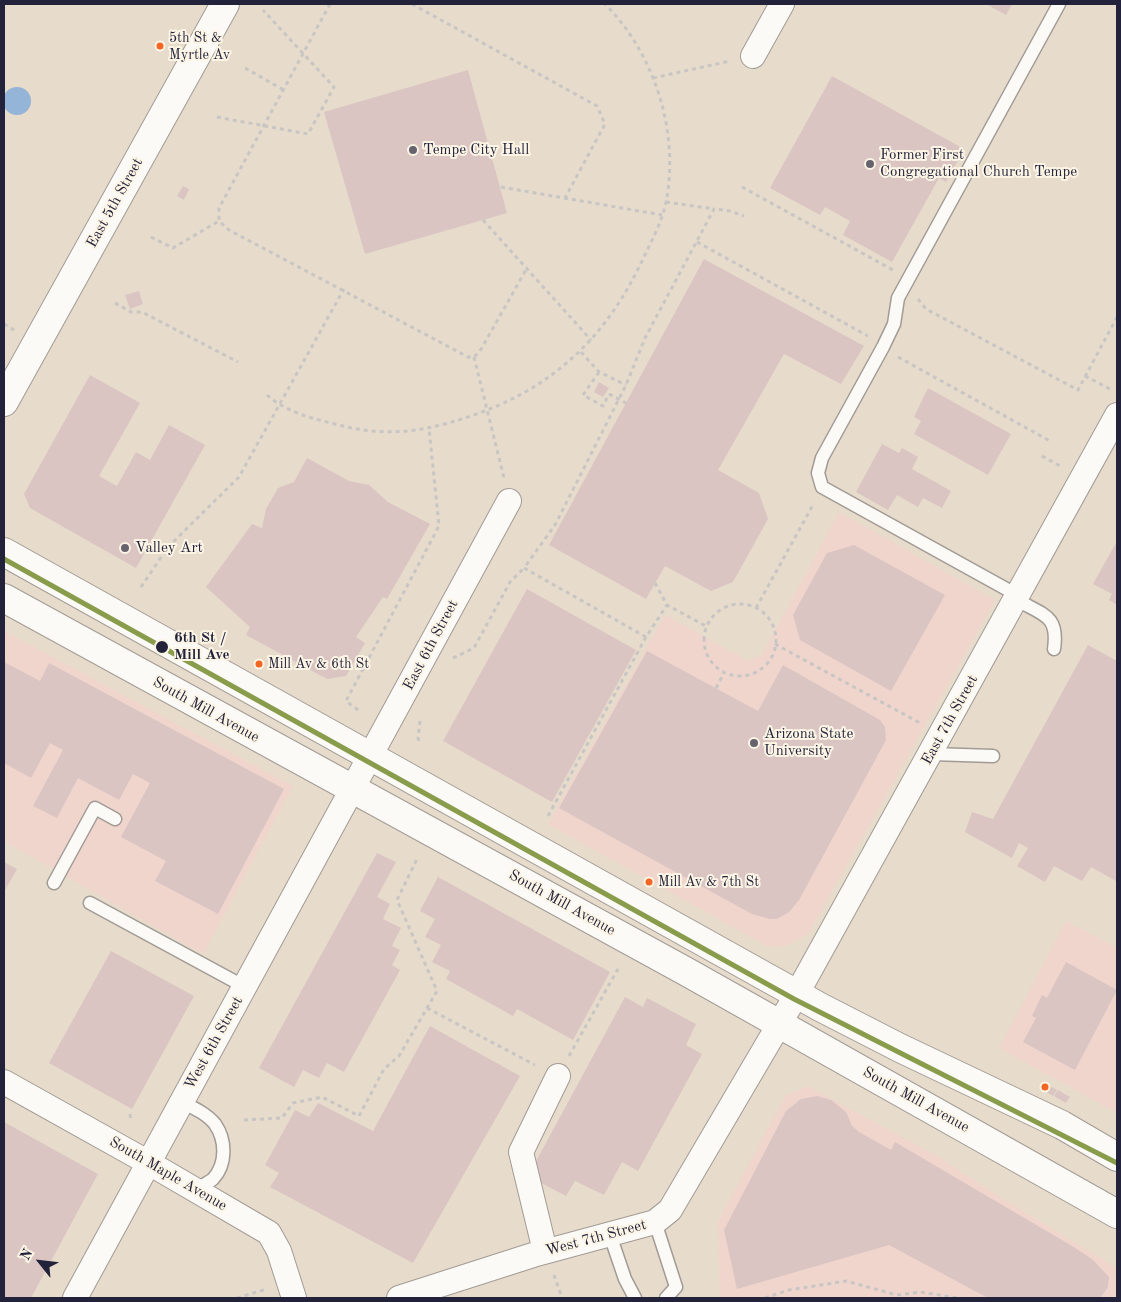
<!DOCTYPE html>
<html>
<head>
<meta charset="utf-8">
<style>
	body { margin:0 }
	#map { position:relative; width:1121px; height:1302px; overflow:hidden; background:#e7dbcb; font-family:"Old Standard TT",serif }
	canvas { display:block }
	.frame { position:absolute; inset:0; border:5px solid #22223b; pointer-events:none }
	.north { position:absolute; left:15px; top:1237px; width:50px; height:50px; -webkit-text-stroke:4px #fcf5e5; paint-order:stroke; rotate:299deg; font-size:14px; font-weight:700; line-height:20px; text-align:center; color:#22223b }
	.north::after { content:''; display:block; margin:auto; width:18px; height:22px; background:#22223b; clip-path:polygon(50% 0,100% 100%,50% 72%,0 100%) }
</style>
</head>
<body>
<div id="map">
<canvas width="1121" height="1302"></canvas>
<div class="frame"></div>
<div class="north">N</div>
</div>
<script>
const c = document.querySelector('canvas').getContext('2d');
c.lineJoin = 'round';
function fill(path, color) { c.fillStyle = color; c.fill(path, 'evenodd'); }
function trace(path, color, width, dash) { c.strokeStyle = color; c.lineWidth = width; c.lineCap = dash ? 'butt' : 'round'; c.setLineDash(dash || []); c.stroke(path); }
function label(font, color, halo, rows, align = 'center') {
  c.font = font + ' "Old Standard TT",serif'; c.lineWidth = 4; c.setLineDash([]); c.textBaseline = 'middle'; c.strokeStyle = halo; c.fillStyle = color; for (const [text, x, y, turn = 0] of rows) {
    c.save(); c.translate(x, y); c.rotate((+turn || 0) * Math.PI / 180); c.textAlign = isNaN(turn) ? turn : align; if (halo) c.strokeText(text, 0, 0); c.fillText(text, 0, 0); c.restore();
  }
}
const built = new Path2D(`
	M839,512L995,600L808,934L785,946H767L548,824L665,615L748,661L762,655Z
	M4,631L293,786L203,954L4,841Z
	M1066,921L1117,948V1113L999,1048Z
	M808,1086L942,1159L1003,1199L1117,1268V1298H720L718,1221L786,1095Z`);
const water = new Path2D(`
	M3 101a14 14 0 1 1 28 0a14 14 0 1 1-28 0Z`);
const building = new Path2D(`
	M986,4H1012L1006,15Z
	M468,70L507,213L365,254L324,112Z
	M832,76L964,149L946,182L939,178L892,262L843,235L850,221L825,207L820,215L770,188Z
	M183,186L189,189L184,200L177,196Z
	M704,259L864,346L841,384L784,354L718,470L759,493L768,519L733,582L711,591L665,566L646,599L549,545Z
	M139,291L143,304L130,309L125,295Z
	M90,375L140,403L99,476L117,486L136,452L150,460L169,425L205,445L136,568L30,508L24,494Z
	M599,382L609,388L603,397L594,392Z
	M928,388L1011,434L988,475L914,434L921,421L914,417Z
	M882,444L899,453L902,448L918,457L912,469L951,491L942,508L923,498L918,507L897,495L888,510L856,492Z
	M307,458L349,481L369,485L388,502L430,524L387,599L383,597L356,637L365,643L346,676L327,679L246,635L250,627L206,587L252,524L262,528L266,509L278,488L294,482Z
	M1117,541V605L1109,600L1112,594L1093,584Z
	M854,545L945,595L891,691L800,640L793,615L827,553Z
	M527,589L636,650L552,802L443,741Z
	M1088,645L1117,661V879L1116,881L1091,867L1082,881L1054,866L1045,882L1017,866L1028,848L1019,843L1012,858L965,832L972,812L993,819Z
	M647,651L758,711L783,665L880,720L885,727L886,740L799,900L789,912L777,919H770L752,914L559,808Z
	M4,662L40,681L49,663L284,789L218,914L155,881L166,861L121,837L150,783L133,774L119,800L78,778L57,818L33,806L63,750L50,743L31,778L4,763Z
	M377,853L396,862L377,897L390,904L383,919L401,928L392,946L400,950L392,965L400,970L344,1072L327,1063L319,1078L303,1070L294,1087L259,1068Z
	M4,862L17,869L4,892Z
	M438,877L610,972L573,1040L517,1009L513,1016L446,979L450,971L432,962L441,945L425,937L435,919L420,911Z
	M111,951L194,996L132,1109L49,1063Z
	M1066,962L1117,990L1075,1070L1023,1042L1036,1018L1032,1016L1042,995L1047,998Z
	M625,997L643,1007L647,998L696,1024L686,1045L702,1054L638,1171L622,1162L604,1195L575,1181L566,1196L528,1176Z
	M430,1026L520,1076L413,1263L270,1187L279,1173L265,1165L295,1110L309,1117L318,1103L373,1131Z
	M1044,1083L1057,1090L1053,1096L1041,1089Z
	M1058,1090L1070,1097L1066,1103L1054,1096Z
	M817,1096L831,1100L846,1112L852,1126L859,1132L891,1150L895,1142L1072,1246L1092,1259L1109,1277L1108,1287L1101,1297L1096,1298H988L889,1245L737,1289L724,1230L786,1111L801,1099Z
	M4,1122L98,1174L31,1298H4Z`);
const path = new Path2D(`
	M330,4L219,208V221L229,230L468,357H474L480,351L527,268
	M412,4L597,106L605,124L565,198
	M245,68L282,89
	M653,78L730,61
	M217,117L308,134L334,87L263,10
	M501,187L662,215
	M742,187L893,270
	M666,202L714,209
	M483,220L591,340
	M151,237L173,248L219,221
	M697,242L868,336
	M918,299L926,309L1078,390L1117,317
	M115,303L131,312H142L238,362
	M4,324L14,330
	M581,352L599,372L626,385
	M474,357L504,478
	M898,357L1050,441
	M599,372L583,395L603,406L609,394
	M1085,376L1110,389
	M267,395C286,412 311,418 335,424C383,437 418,433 465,418C549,391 604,341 642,261C651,242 662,222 666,202C680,132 654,53 605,4
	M1042,456L1062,467
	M655,583L667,605L706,626
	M141,587L168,547L239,477L344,289
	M704 640a36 36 0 1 1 72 0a36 36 0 1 1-72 0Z
	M756,608L814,503
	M646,637L524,568L555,525L626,385L645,338L714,209L730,211L744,216
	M775,644L920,723
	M453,658L474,648L510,582L524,568
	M716,688L724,673
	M358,710L346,701L439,526L429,428
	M420,721L418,738L420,744
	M548,816L646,637L667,605
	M427,1008L535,1065
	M569,1056L618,969
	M130,1114L131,1120
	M244,1120L282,1118L293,1103L322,1097L359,1116L384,1069L399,1056L437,991L397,900L418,857
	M554,1275L562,1298
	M237,1298L267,1289
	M765,1298L789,1290L846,1281L897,1295L920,1292L958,1298`);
const lane = new Path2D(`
	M1019,596L822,487L818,473L822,458L883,347L894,324L898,298L1059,4
	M1017,600C1043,615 1059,615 1054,649
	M932,754L993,756
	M54,883L95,808L115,819
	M90,903L245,987
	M182,1102C194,1108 207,1114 215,1124C226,1140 227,1164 213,1179C208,1183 201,1186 196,1190
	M655,1222L676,1287L666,1298
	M610,1235L625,1279L635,1298`);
const street = new Path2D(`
	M753,56L782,4
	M4,1082L149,1163L269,1233L279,1251L294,1298
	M545,1251L521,1152L558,1076
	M75,1298L509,501
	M399,1298L533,1255L655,1222L670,1210L794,999L1117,415`);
const secondary = new Path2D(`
	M4,402L225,4`);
const primary = new Path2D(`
	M4,552L820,1007L900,1048L1062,1125L1117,1157
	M4,598L687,972L1117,1214`);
const pathBridge = new Path2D(`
	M609,394L626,403`);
const tram1 = new Path2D(`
	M4,559L794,999L1117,1163`);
const markers = [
	[160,46,4.5,"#f26522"],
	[413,150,5,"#67636d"],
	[870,164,5,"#67636d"],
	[125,548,5,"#67636d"],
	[162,647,7,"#22223b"],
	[259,664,4.5,"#f26522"],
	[754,743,5,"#67636d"],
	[649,882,4.5,"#f26522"],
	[1045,1087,4.5,"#f26522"]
];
const busNames = [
	["5th St &",169,38],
	["Myrtle Av",169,55],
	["Mill Av & 6th St",268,664],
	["Mill Av & 7th St",658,882]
];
const poiNames = [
	["Tempe City Hall",423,150],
	["Former First",880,155],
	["Congregational Church Tempe",880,172],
	["Valley Art",135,548],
	["Arizona State",764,734],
	["University",764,751]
];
const streetNames = [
	["East 5th Street",115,203,-61],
	["East 6th Street",431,645,-62],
	["South Mill Avenue",206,710,29],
	["East 7th Street",950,720,-61],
	["South Mill Avenue",562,903,29],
	["West 6th Street",214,1043,-61],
	["South Mill Avenue",916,1100,29],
	["South Maple Avenue",168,1174,30],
	["West 7th Street",596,1238,-15]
];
const stopNames = [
	["6th St /",174,638],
	["Mill Ave",174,655]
];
fill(built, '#f0d5cd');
fill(water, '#94b4d8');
fill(building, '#dac5c3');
trace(lane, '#a29b95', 15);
trace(street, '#a29b95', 26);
trace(secondary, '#a29b95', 30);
trace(primary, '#a29b95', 30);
trace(path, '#c8c6c4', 3, [4, 4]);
trace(lane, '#fbfaf7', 12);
trace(street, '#fbfaf7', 24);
trace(secondary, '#fbfaf7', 28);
trace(primary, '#fbfaf7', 28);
trace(pathBridge, '#c8c6c4', 3, [4, 4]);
trace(tram1, '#899c4c', 5);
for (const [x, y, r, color] of markers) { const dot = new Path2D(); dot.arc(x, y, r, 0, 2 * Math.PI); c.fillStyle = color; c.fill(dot); trace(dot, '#fcf5e5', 2); }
label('14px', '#22223b', '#fcf5e5', busNames, 'left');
label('15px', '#22223b', '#fcf5e5', poiNames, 'left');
label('15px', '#22223b', '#fcf5e5', streetNames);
label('bold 15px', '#22223b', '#fcf5e5', stopNames, 'left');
</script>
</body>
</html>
